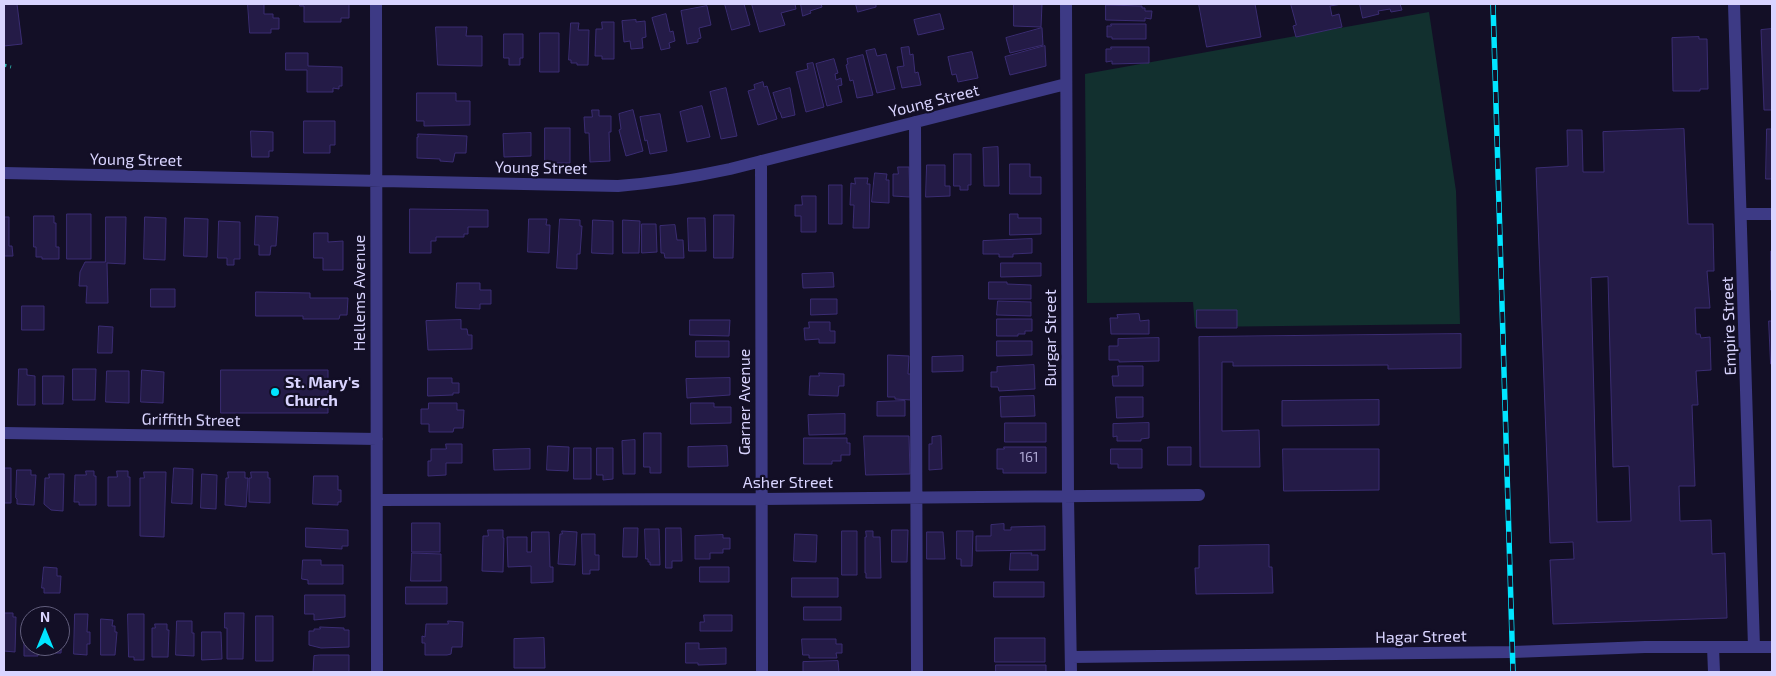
<!DOCTYPE html>
<html>
<head>
<meta charset="utf-8">
<style>
	body { margin:0 }
	#map { position:relative; width:1776px; height:676px; overflow:hidden; background:#130f26; font-family:"Exo 2",sans-serif }
	canvas { display:block }
	.frame { position:absolute; inset:0; border:5px solid #d9d4ff; pointer-events:none }
	.north { position:absolute; left:20px; top:606px; width:50px; height:50px; box-sizing:border-box; background:#130f26; border:1px solid #625e7d; border-radius:50%; rotate:0deg; font-size:14px; font-weight:700; line-height:20px; text-align:center; color:#d9d4ff }
	.north::after { content:''; display:block; margin:auto; width:18px; height:22px; background:#00e5ff; clip-path:polygon(50% 0,100% 100%,50% 72%,0 100%) }
</style>
</head>
<body>
<div id="map">
<canvas width="1776" height="676"></canvas>
<div class="frame"></div>
<div class="north">N</div>
</div>
<script>
const c = document.querySelector('canvas').getContext('2d');
c.lineJoin = 'round';
function fill(path, color) { c.fillStyle = color; c.fill(path, 'evenodd'); }
function trace(path, color, width, dash) { c.strokeStyle = color; c.lineWidth = width; c.lineCap = dash ? 'butt' : 'round'; c.setLineDash(dash || []); c.stroke(path); }
function label(font, color, halo, rows, align = 'center') {
  c.font = font + ' "Exo 2",sans-serif'; c.lineWidth = 4.5; c.setLineDash([]); c.textBaseline = 'middle'; c.strokeStyle = halo; c.fillStyle = color; for (const [text, x, y, turn = 0] of rows) {
    c.save(); c.translate(x, y); c.rotate((+turn || 0) * Math.PI / 180); c.textAlign = isNaN(turn) ? turn : align; if (halo) c.strokeText(text, 0, 0); c.fillText(text, 0, 0); c.restore();
  }
}
const green = new Path2D(`
	M1429,12L1456,191L1460,324L1195,327L1193,302L1087,303L1085,74Z`);
const building = new Path2D(`
	M4,4H17L22,44L4,46Z
	M248,4H264V14H273V18H279V29H271V33H250Z
	M300,4H349V18H341V22H304V6H300Z
	M725,4H744L750,25L732,30Z
	M752,4H795L796,9L781,13L785,25L760,32Z
	M801,4H821L822,7L810,11L811,13L803,16Z
	M856,4H876V7L858,12Z
	M1014,4H1042L1041,27L1014,26Z
	M1199,4H1255L1261,37L1207,47Z
	M1291,4H1342L1330,6L1332,16L1339,14L1342,27L1296,37L1293,26L1296,25Z
	M1360,4H1400L1402,10L1391,12L1390,9L1378,11L1379,14L1363,18Z
	M1106,5L1142,6V8H1145V11H1152L1151,19L1145,18V21L1106,20Z
	M707,6L711,25L699,28L701,38L698,39V42L687,44L681,11Z
	M666,14L670,32L673,31L675,41L669,43L670,48L661,50L652,18Z
	M940,14L944,29L918,35L914,20Z
	M636,20V22L645,21L646,37L642,38L643,48L631,49L630,41L624,42L622,21Z
	M602,22H614V59H602V56H595L596,29H602Z
	M571,23H579L578,30H589L588,65H577V63H571V60H569Z
	M1111,24H1146V39H1112V37H1107V26H1111Z
	M436,27H467L466,36H482V66L438,65Z
	M1042,28L1043,45L1010,53L1006,38Z
	M1772,29V110H1764L1761,30Z
	M540,33H559V72H540Z
	M504,34H523V58H520V65H509V58H504Z
	M1699,37V39H1707L1708,89H1700V91H1673L1672,38Z
	M1045,46L1046,66L1010,75L1005,57Z
	M909,47L910,55L913,54L915,73L918,72L921,85L902,88L897,67L904,66L901,48Z
	M1111,47H1149V63L1112,64V61L1106,62V49H1111Z
	M875,49L877,56L886,54L895,89L877,93L866,51Z
	M972,52L978,78L958,82L956,74L952,75L948,57Z
	M286,53H308V66L342,67V86H339V89L333,88V92H307V70H286Z
	M863,55L873,95L857,98L853,80L850,81L846,65L848,64L847,59Z
	M834,59L838,73L835,74L836,80L841,78L842,85L838,86L842,102L827,106L816,64Z
	M813,63L824,107L806,112L796,72L808,69L807,64Z
	M763,82L764,87L767,86L777,119L758,125L748,91L755,89L754,85Z
	M726,88L737,136L721,139L710,92Z
	M790,88L795,115L782,118L780,112H779L773,93Z
	M417,93H456V101H470V125L424,126V121H417Z
	M702,106L710,137L687,142L680,112Z
	M592,110H599V116H611V132H609L610,161L590,162L589,133H585L584,117H592Z
	M633,110L643,151L626,156L619,130L621,129L619,114Z
	M660,114L667,151L650,154L647,140L645,141L640,117Z
	M304,121H335V145H330V153H304Z
	M545,128H570V163H545Z
	M1684,129L1688,224H1713L1714,271H1707L1710,308H1695L1696,334H1700L1701,338L1710,337L1711,370L1696,371L1698,405H1692L1695,486H1679L1680,521L1711,520L1712,554L1725,553L1727,618L1553,624L1550,560L1574,559L1573,542L1550,543L1536,168L1568,166L1567,130H1582L1583,172H1604L1603,132ZM1608,277L1613,467L1629,466L1631,521L1597,522L1591,278Z
	M1767,129H1772V179H1766Z
	M251,131L273,132V151H269V157H252Z
	M531,133V156L504,157L503,134Z
	M418,134L467,136L466,153H455L453,162L440,161V159L417,158V137H418Z
	M998,147L999,186H984L983,148Z
	M954,154H971V185H968V190H960V186H954Z
	M1010,164H1030V177H1041V194H1010Z
	M927,165H945V186H950V196L926,197Z
	M898,167H909L910,197L893,196V174H898Z
	M875,173L887,174L886,180H889V203L872,202Z
	M855,178H868L867,184H870L869,228H853L854,205H850L851,183L855,184Z
	M829,185H842V224H829Z
	M802,196H816V232H801V216H795V205H802Z
	M410,209L488,210V227H468V234H464V237H436V241H431V253H410Z
	M67,214H91V259H67Z
	M1010,214H1018V218H1041V234L1010,235Z
	M714,215H734L733,258H714Z
	M34,216H54V223H56V247H59V259H42V257H36V247H34Z
	M256,216L278,217L276,246H271L270,255H259V245H255Z
	M4,217H9V246H12L13,256H4Z
	M106,217H126L125,264L107,263L108,303H86L87,286H79L80,272L85,262H105Z
	M145,217L166,218L165,260L144,259Z
	M185,218L208,219L207,257L184,256Z
	M688,218H705L706,251H689Z
	M529,219H547L546,225H550L549,253L528,252Z
	M560,219L580,220V226H582L580,254H577V269L557,268Z
	M593,220L613,221V254L592,253Z
	M623,220L640,221L639,253H623Z
	M219,221L240,222V259H234V265H227V258H218Z
	M642,224H656L657,252L642,253Z
	M675,225L677,240H683L684,258H665L664,253H661L660,226Z
	M314,233H328V242L343,241V270H323V258H314Z
	M1032,239V253L1013,254V257H999V254H983V241Z
	M1771,251H1772V290H1771Z
	M1001,263H1041V276L1001,277Z
	M833,273L834,287L803,288L802,274Z
	M989,282H1007V284L1031,285V299H989Z
	M457,283H480V290H491V304H480V309L456,308Z
	M151,289H175V307H151Z
	M256,292L310,293V298H348L347,315H340L339,319H303V316H256Z
	M811,299H837V314L811,315Z
	M998,301L1031,302V316L997,315Z
	M22,306H44V330H22Z
	M1197,310H1237V328H1197Z
	M1139,314L1140,321L1149,320V334H1111L1110,318H1118L1117,315Z
	M997,319H1032V331H1025V334H1018V336H997Z
	M461,320V329H467L468,335H472V349L428,350L426,321Z
	M690,320H730L729,336L690,335Z
	M1769,321H1772V364H1771Z
	M809,322H830V331H835V343H819V339L805,340L804,328H809Z
	M99,326L113,327L112,353H98Z
	M1461,334V368L1388,369V365L1233,366V362H1222V431L1259,430L1260,467H1200L1199,337Z
	M1159,338V361L1119,362V360H1109V346H1118V339Z
	M696,341H729V357H696Z
	M997,341H1032V355L997,356Z
	M888,355L909,356L908,374H911V400L895,399V397H888Z
	M963,356V371L932,372V357Z
	M1034,365L1035,389L999,391L998,387H991V372H997V367Z
	M1118,366H1143V386H1113L1112,376H1118Z
	M19,369H27V375L35,376V405H18Z
	M73,369H96L95,400H73Z
	M142,370L164,372L163,403L141,402Z
	M221,370H328V413H221Z
	M107,371H129V403L106,402Z
	M819,373L844,374V386H839L838,396L809,395L810,376H819Z
	M43,376H64L63,404H43Z
	M428,378H452V383H459V393H453V395L428,396Z
	M730,378V395L687,398L686,379Z
	M1034,396L1035,416L1001,417L1000,397Z
	M1116,397H1143V417L1117,418Z
	M1379,400V425L1282,426V401Z
	M905,401V416H877V402Z
	M429,403H457V410H464L463,428H454L453,432H429V424H421V409H428Z
	M691,403H714V407H731V423L691,424Z
	M845,414V434L809,435L808,415Z
	M1005,423H1046V442H1005Z
	M1149,423V438L1141,439V441H1117V436L1113,437V424Z
	M644,433H661V473H650V467H644Z
	M864,436H909L910,474L866,475Z
	M941,436L942,469L929,470V444H932V437Z
	M804,438H847V443H850V455H841V461H832V464H804Z
	M635,440V474H623L622,441Z
	M446,444H462V463H446V475L428,476V461H431V449H446Z
	M548,446L569,447L568,471L547,470Z
	M727,446L728,466L688,467V447Z
	M1004,447H1046V473H1003V469H997V449H1004Z
	M1168,447H1191V465H1168Z
	M574,448H591V479H574Z
	M597,448H613V479L603,480V475H597Z
	M530,449V469L494,470L493,450Z
	M1111,449H1142V468H1118V464H1111Z
	M1283,449H1379V490L1284,491Z
	M4,468H11V503H4Z
	M174,468L193,469L192,504L172,503Z
	M17,470H31V475H36L34,505L17,504V499L16,498Z
	M86,471H94V476H96V505H79V502H74L75,475H86Z
	M117,471H128V477H130V506H108V477H117Z
	M144,472H166L164,537L140,536V478H144Z
	M228,472H245V478H248L246,507L225,505L226,478H228Z
	M251,472H268V478H270V503L249,502V478H251Z
	M49,474H64L63,511L51,510L44,504L45,478H49Z
	M202,474L217,475L216,509L201,508Z
	M314,476H338V490H341V502H338V505L313,504Z
	M412,523H440V552H412Z
	M1004,524V530H1011V527L1045,526V550L976,551V536H991V525Z
	M306,528L348,530V546H342V549L306,547Z
	M624,528H638L637,557H623Z
	M666,528H681L682,561H672V568H666Z
	M645,529H659L660,565H650V562H648V559H646Z
	M488,530H503V538H504L503,572L482,571L483,536H488Z
	M892,530H908L907,562H892Z
	M562,531L577,532L575,565L558,564L560,534H562Z
	M842,531H857V575H842Z
	M866,531H873V537H880L881,578H866V573H865V537H866Z
	M957,531H973L972,566H961V559H957Z
	M532,532H549L550,567H553V582L531,583V566L508,567L507,537H527V552H531Z
	M927,532H943L945,559H927Z
	M582,534H595V555H599V570H590V574H583Z
	M795,534L817,535L816,562L794,561Z
	M723,535V538H730V549H723V553H710V559H695V536Z
	M1269,545V567H1272L1273,593L1196,594L1195,568H1199V546Z
	M412,553L441,554V581H411Z
	M1011,553H1032L1031,555H1038V570H1010Z
	M303,560H321V565H343V584H308V580L302,579Z
	M44,567L57,568V576H61L60,593H44V588H42Z
	M700,567H729V582H700Z
	M792,578H838V597H792Z
	M994,582H1044V597H994Z
	M406,587H447V604H406Z
	M305,595H345V617L314,620V614H305Z
	M804,607H841V620H804Z
	M5,613H13V617H16L15,652L4,651Z
	M225,613H244L243,659H227V628H225Z
	M75,614H88L87,632H90V644H87V655L74,654Z
	M128,614H144V660H134V657H129Z
	M704,615H732V631H700V622H704Z
	M256,616H273V661H256Z
	M101,619L113,620L112,626H115V632H117L115,655H101Z
	M28,620H30V646H38V656H24V626H28Z
	M177,621H192V633H194V656L176,655Z
	M448,621L463,622L462,647H452L451,654L447,655H425V643H422V636L425,637L426,624H448Z
	M60,623L65,624L64,637H62L61,653H47V646H60Z
	M155,624H167V630H169L168,657H152V628H155Z
	M320,627L344,628V630H349V647L321,648L309,645V631H314V629H320Z
	M202,632H221L222,659L202,660Z
	M544,638L545,668H514V639Z
	M995,638H1045V662H995Z
	M802,639H836V644H842V653H836L837,658H809V655H803Z
	M686,643H699V649L726,648V664L698,665V663H686Z
	M320,655H349V672H313L314,656Z
	M838,661L839,672H803V662Z
	M996,665H1046V672H996Z`);
const path = new Path2D(`
	M4,65L11,67`);
const minor = new Path2D(`
	M376,4L377,672
	M1066,4L1068,497L1071,672
	M1734,4L1754,647
	M915,122L917,672
	M761,161L762,672
	M4,173L618,186C656,183 693,177 730,169L1066,84
	M1741,214H1772
	M4,433L377,439
	M377,500L761,499L1199,495
	M1713,647L1714,672
	M1071,657L1513,652L1645,647H1772`);
const rail = new Path2D(`
	M1493,4L1513,672`);
const markers = [
	[275,392,5,"#00e5ff"]
];
const numberNames = [
	["161",1029,457]
];
const streetNames = [
	["Young Street",934,101,-14],
	["Young Street",136,160,1],
	["Young Street",541,168,1],
	["Hellems Avenue",360,293,-90],
	["Empire Street",1729,326,-92],
	["Burgar Street",1051,338,-90],
	["Garner Avenue",745,402,-90],
	["Griffith Street",191,420,1],
	["Asher Street",788,483],
	["Hagar Street",1421,637,-1]
];
const poiNames = [
	["St. Mary's",285,383],
	["Church",285,401]
];
fill(green, '#12302f');
fill(building, '#241b47');
trace(building, '#3b2d73', 1);
trace(path, '#2fb8b0', 3, [2.5, 4]);
trace(minor, '#3d3a85', 12);
trace(rail, '#00e5ff', 5.5);
trace(rail, '#130f26', 4, [11]);
for (const [x, y, r, color] of markers) { const dot = new Path2D(); dot.arc(x, y, r, 0, 2 * Math.PI); c.fillStyle = color; c.fill(dot); trace(dot, '#130f26', 2); }
label('14px', '#aca6d1', null, numberNames);
label('16px', '#d9d4ff', '#130f26', streetNames);
label('bold 16px', '#d9d4ff', '#130f26', poiNames, 'left');
</script>
</body>
</html>
